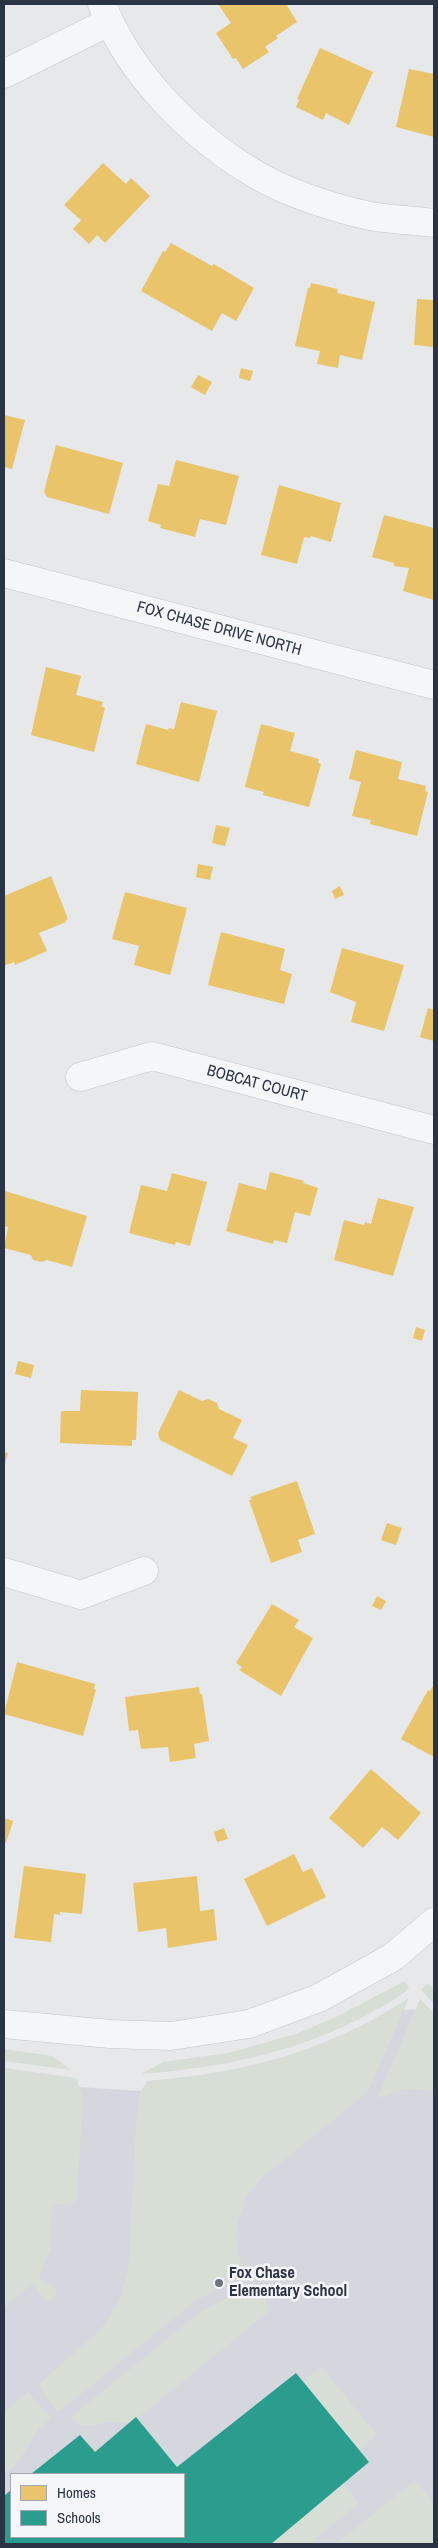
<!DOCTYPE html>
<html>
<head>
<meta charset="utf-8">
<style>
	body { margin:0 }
	#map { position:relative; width:438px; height:2548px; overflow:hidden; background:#e6e8ea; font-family:"Archivo Narrow",sans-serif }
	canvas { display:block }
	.frame { position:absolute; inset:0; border:5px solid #2b3445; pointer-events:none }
	.legend { position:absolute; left:10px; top:2473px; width:175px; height:65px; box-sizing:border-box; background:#f4f6f9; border:1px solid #a4a8b1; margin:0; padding:6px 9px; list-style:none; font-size:15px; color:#2b3445 }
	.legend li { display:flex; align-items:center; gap:10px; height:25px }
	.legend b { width:25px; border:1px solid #a4a8b1 }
</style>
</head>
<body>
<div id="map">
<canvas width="438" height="2548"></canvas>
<div class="frame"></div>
<ul class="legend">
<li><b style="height:14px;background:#e9c46a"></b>Homes</li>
<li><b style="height:14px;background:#2a9d8f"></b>Schools</li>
</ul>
</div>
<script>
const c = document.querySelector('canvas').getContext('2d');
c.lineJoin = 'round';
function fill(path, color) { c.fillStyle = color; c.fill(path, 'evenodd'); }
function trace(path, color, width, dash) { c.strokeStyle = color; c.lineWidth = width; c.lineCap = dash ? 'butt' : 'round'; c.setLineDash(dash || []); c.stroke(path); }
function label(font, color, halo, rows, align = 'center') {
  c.font = font + ' "Archivo Narrow",sans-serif'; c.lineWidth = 5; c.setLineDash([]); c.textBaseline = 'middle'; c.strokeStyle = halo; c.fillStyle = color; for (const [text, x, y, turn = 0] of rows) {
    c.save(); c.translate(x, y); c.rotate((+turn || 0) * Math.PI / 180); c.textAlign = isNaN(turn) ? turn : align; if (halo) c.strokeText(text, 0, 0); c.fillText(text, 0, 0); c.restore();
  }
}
const built = new Path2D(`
	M419,2009L434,2026V2544H4V2082L154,2092L255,2077L397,2011ZM11,2474H184V2537H11Z`);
const green = new Path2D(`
	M405,1981L409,1988C398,1999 381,2007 367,2015C296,2053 220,2068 141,2074L163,2062L228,2053L296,2034L336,2017Z
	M427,1984L434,1988V2004L421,1990Z
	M409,1998L368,2092L263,2177L246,2197L238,2222L236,2241L244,2275L195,2301L64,2408L56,2411L38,2385L101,2329L119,2301L128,2270L137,2109L140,2093L147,2081C245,2073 325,2052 409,1998Z
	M420,1999L434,2013V2092C414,2085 396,2090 377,2099Z
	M4,2049L52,2056L71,2070L4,2061Z
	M4,2068L76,2078L83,2099L77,2199L70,2205L52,2204L50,2250L39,2277L56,2290L57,2295L47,2302L32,2284L4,2308Z
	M250,2286H256L270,2308L267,2313L137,2419C121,2428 117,2420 103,2423C91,2426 80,2429 71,2417L200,2312Z
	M321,2366L377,2435L359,2450L303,2381Z
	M28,2392L51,2418C29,2434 27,2460 4,2474V2412Z
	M415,2480L434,2503V2544H336Z
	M343,2483L359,2503L310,2544H271Z`);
const homes = new Path2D(`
	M218,4H286L297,22L276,36L278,38L265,47L269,52L243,69L236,58L233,59L216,33L231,23Z
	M320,48L373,72L349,125L326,113L323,120L296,107L299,100L297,99Z
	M409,69L434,74V137L396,127Z
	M103,163L126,184L131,178L150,196L105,243L97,235L89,244L73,229L81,220L64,205Z
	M171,243L212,266L214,264L254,288L236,321L222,313L212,331L141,291L163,251L165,252Z
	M311,283L338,289L337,293L375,302L362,360L340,355L338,368L317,364L320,351L295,346L308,288H310Z
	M417,299L434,300V347L414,345Z
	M241,368L253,371L250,381L239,378Z
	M198,375L212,382L205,395L191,387Z
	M4,415L25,420L12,469L4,467Z
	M56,445L123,463L109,514L47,497L44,492Z
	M176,460L239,476L226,525L200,519L195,537L160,528L161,525L148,521L158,484L169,486Z
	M279,485L341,503L331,542L311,536L310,538L304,537L297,564L261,555Z
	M384,515L434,528V600L403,591L409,568L394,566V563L372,557Z
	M46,667L81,676L76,695L103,702L101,706L105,708L94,752L31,735Z
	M181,702L217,711L199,782L136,764L146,724L168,730L169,728L174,729Z
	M261,724L295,733L290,751L319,759L318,763L321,764L309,807L263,795L264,792L245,787Z
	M356,750L402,762L398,779L426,786L425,791L428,792L417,836L370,824L371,820L352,816L361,782L349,779Z
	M216,825L230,828L225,846L212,843Z
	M198,864L213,867L210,880L196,877Z
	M51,876L68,919L65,921L66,922L39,933L47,951L15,965L14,962L4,966V896Z
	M340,886L344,895L335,899L332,891Z
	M125,892L187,908L170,975L134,965L139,946L112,939Z
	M221,932L285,949L280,970L292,974L284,1004L208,985Z
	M342,948L404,965L384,1031L351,1022L356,1002L330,992Z
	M428,1008L434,1010V1041L420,1037Z
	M270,1172L304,1181L303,1183L318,1188L310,1216L295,1212L287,1243L274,1240L273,1244L226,1231L239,1183L266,1190Z
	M172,1173L207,1182L190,1246L176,1242L175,1245L129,1233L141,1185L167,1191Z
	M5,1191L87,1216L72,1267L47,1260L42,1262L33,1260L31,1255L4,1248L8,1227L4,1226Z
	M378,1198L414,1207L393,1276L334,1260L344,1220L364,1225L365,1222L371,1224Z
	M416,1327L425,1330L422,1341L413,1338Z
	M18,1361L34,1365L31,1378L15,1374Z
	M81,1390L138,1392L136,1440H132V1446L60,1443L61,1411H80Z
	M179,1390L202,1401L208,1399L217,1403L219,1409L242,1420L233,1438L248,1445L232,1476L160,1440L158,1433Z
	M4,1452L8,1453L4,1466Z
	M297,1481L315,1534L298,1540L302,1552L271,1563L249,1500H252L250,1497Z
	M387,1523L402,1528L396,1545L381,1540Z
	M377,1596L386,1601L381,1610L372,1606Z
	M272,1604L299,1620L294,1627L313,1638L281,1696L239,1670L242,1667L236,1663Z
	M17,1662L95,1684L94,1689L96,1690L83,1736L4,1714Z
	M434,1684V1757L401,1739L428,1690L430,1691Z
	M199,1687L200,1694H202L209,1741L194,1744L196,1758L170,1762L168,1747L141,1749L138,1730L129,1731L125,1697Z
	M371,1769L421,1813L398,1840L382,1827L363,1848L329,1818Z
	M4,1818L13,1821L6,1843L4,1842Z
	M224,1828L228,1839L217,1842L214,1832Z
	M294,1854L303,1872L312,1868L326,1897L267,1926L244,1879Z
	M24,1866L86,1874L82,1914L60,1912V1915L54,1914L51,1942L14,1938Z
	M197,1876L200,1911L214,1909L217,1940L168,1948L166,1928L138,1932L133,1883Z`);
const schools = new Path2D(`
	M296,2373L369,2462L271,2544H4V2496L11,2490V2537H184V2474H31L80,2435L95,2452L136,2417L177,2467Z`);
const street = new Path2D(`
	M102,4C129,74 191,136 255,174C287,193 333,208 370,216C391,220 413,220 434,223
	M4,74L109,22
	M4,573L434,685
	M80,1077L152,1056L434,1130
	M4,1572L81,1595L144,1571
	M4,2024L110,2034L171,2036L249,2024L319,1998L393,1957L434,1922`);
const markers = [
	[219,2283,5,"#6c737f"]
];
const streetNames = [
	["FOX CHASE DRIVE NORTH",219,629,15],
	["BOBCAT COURT",257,1084,15]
];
const poiNames = [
	["Fox Chase",229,2274],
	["Elementary School",229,2292]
];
fill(built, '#d4d7dd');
fill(green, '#d6ded6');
fill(homes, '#e9c46a');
fill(schools, '#2a9d8f');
trace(street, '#c4c6c8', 29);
trace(street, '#f5f6f7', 28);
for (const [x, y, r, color] of markers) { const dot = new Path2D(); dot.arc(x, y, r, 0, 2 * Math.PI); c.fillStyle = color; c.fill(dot); trace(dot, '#f4f6f9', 2); }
label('16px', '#2b3445', '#f4f6f9', streetNames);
label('bold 16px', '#2b3445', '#f4f6f9', poiNames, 'left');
</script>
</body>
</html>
